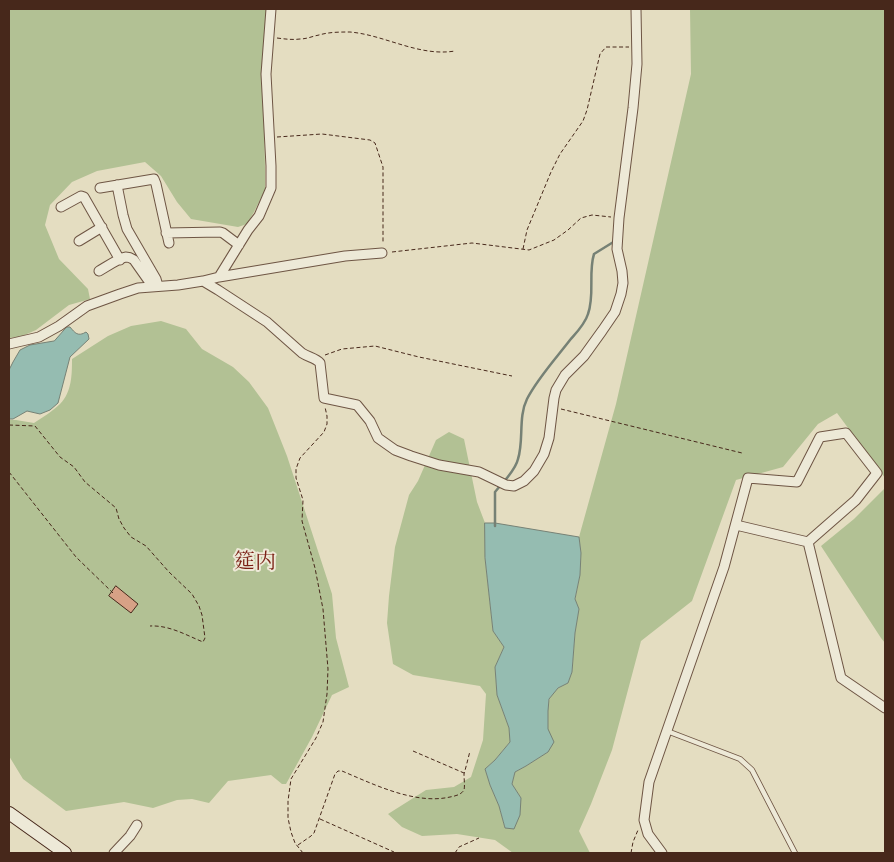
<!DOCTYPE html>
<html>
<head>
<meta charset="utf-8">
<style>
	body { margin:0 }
	#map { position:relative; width:894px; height:862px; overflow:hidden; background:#e4ddc1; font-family:"Libre Bodoni",serif }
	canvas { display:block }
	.frame { position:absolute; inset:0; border:10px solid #47281b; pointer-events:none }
</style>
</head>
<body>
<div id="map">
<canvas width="894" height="862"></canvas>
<div class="frame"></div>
</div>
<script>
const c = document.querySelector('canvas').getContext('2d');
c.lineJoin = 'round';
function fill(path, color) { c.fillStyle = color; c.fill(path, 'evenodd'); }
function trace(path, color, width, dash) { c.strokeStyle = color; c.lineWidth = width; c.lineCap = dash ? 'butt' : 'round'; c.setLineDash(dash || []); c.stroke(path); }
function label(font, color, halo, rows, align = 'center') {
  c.font = font + ' "Libre Bodoni","Noto Serif JP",serif'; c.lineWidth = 4; c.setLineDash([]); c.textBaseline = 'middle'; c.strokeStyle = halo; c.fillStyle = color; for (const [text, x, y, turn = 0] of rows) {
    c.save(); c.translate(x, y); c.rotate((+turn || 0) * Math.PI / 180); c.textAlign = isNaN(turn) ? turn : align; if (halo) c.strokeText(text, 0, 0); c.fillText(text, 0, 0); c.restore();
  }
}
const green = new Path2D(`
	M9,9H268L263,74L265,168V190L254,212L247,224L238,227L191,219L177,202L161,176L145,162L97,171L72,182L50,205L45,225L59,259L88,289L90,299L69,305L36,330L20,337L9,338Z
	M690,9H885V478L837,413L818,424L783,467L736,480L692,601L641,641L612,750L591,804L579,831L590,853H513L495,840L457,834L422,836L402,827L388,814L426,790L454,787L471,777L483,740L486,694L480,686L413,675L393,664L387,623L389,596L395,547L409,495L418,481L436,440L449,432L464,439L477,502L485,523V558L493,631L504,647L495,667L497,695L509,728L510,742L495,760L485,769L490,785L499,806L505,828L521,798L512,784L515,772L526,766L548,752C548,741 546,706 550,698C553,690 561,686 568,683L572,672L575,633L579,609L575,600L580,575L581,553L579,537L616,404L691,74Z
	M161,321L186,329L202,349L233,367L249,382L268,408L287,456L332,594L336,638L349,687L332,695L312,737L286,784H282L271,775L228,781L209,803L192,799L177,800L153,808L124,802L66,811L23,779L9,756V420H16L34,423C43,417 53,411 60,404C72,392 72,374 72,359L108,336L131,326Z
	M885,488V643L881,638L821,546L854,519Z`);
const water = new Path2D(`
	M67,327H70C75,333 78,337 86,332L88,334L89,339L70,357L58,403L50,410L40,414L27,411L13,419H9V370L13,362L20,350L30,345L54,341Z
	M485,523H495L579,537L581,553L580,575L575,599L579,609L575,633L572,672L568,683L558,688L549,699L548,711V729L554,742L548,752L526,766L515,772L512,784L521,798L520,815L514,829L505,828L499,806L490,785L485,769L495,760L510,742L509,728L497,695L495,667L504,647L493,631L485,558Z`);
const stream = new Path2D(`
	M504,482C509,475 516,468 518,459C524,440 518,417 527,399C537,379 557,357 570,340C577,332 585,324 588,314C595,295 588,273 594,254L615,241
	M495,526V492L500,486`);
const building = new Path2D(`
	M116,586L138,604L131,613L109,596Z`);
const path = new Path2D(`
	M277,38C285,39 292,40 300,39C307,39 313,36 319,35C329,32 340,32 350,32C385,35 419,57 455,51
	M277,137L322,134L370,140L375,143L383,167V243
	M523,249L527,230L551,172L560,154L583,121L587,110L600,54L606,47H629
	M392,252L472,243L529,250L554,240L568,230L581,218L592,215L611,217
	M325,355L342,349L375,346L419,357L512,376
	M561,409L742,453
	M9,425L35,426L60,457L74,467L85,482L116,508L119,519L124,528L131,537L146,546L169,572L192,594L199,606L202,615L205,638L203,642C186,635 169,625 150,626
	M9,472L76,557L113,593
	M413,751L464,773
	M320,819L394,852
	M298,845L311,836L314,833L335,774L338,771H342C373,784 415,805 450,797C455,796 461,795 464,790C465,786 464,779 464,774C466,767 468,759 470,751
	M303,853L295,843L291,832L288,818V801L291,779L316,738L323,722L327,694L328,669L323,609L315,568L302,521L303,500L296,478V469L300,458L324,432L327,424V416L325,407
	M455,853L459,847L479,838
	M631,853L633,842L638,830`);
const lane = new Path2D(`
	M667,731L740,759L752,770L795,853`);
const street = new Path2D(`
	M117,185L123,215L127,229L156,279L158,286
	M100,188L154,179L156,184L169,243
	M61,207L81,196L84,197L120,260
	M166,233L220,232L223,233L239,245
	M79,241L102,227
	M99,271C106,267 119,258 126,257C130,257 131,258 134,260L153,287
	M219,277L248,230L259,216L271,188V166L266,74L271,9
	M203,281L218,290L267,322L302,353C308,357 316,358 320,363L324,398L357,405L370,421L378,438L395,450L411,456L439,465L479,472L506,485L514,486L524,481L534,471L544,454L549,438L554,398L556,390L565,375L584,356L602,331L615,312L621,294L623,283L622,271L617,249L619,218L633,108L637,64L636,9
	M9,344L39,337L59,326L87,306L120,294L138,288L178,285L203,281L219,277L345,256L382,253
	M736,525L808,542L841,678L885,708
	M114,853L130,836L137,825
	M662,853L648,834L644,820L649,782L724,567L748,478L797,482L820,437L846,433L877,473L856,500L808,542`);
const secondary = new Path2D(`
	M9,813L65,853`);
const quarterNames = [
	["筵内",255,563]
];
fill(green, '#b2c194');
fill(water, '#95bcb1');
trace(water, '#768175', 1);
trace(stream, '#768175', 2.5);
fill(building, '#d7a186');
trace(building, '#47281b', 1);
trace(lane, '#6e5544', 6);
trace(street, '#6e5544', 11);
trace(secondary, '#47281b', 14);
trace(path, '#47281b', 1, [4, 2.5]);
trace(lane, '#ede9d7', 4.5);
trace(street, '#ede9d7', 9);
trace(secondary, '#ede9d7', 12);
label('21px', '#7a1f14', '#ede9d7', quarterNames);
</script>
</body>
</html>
